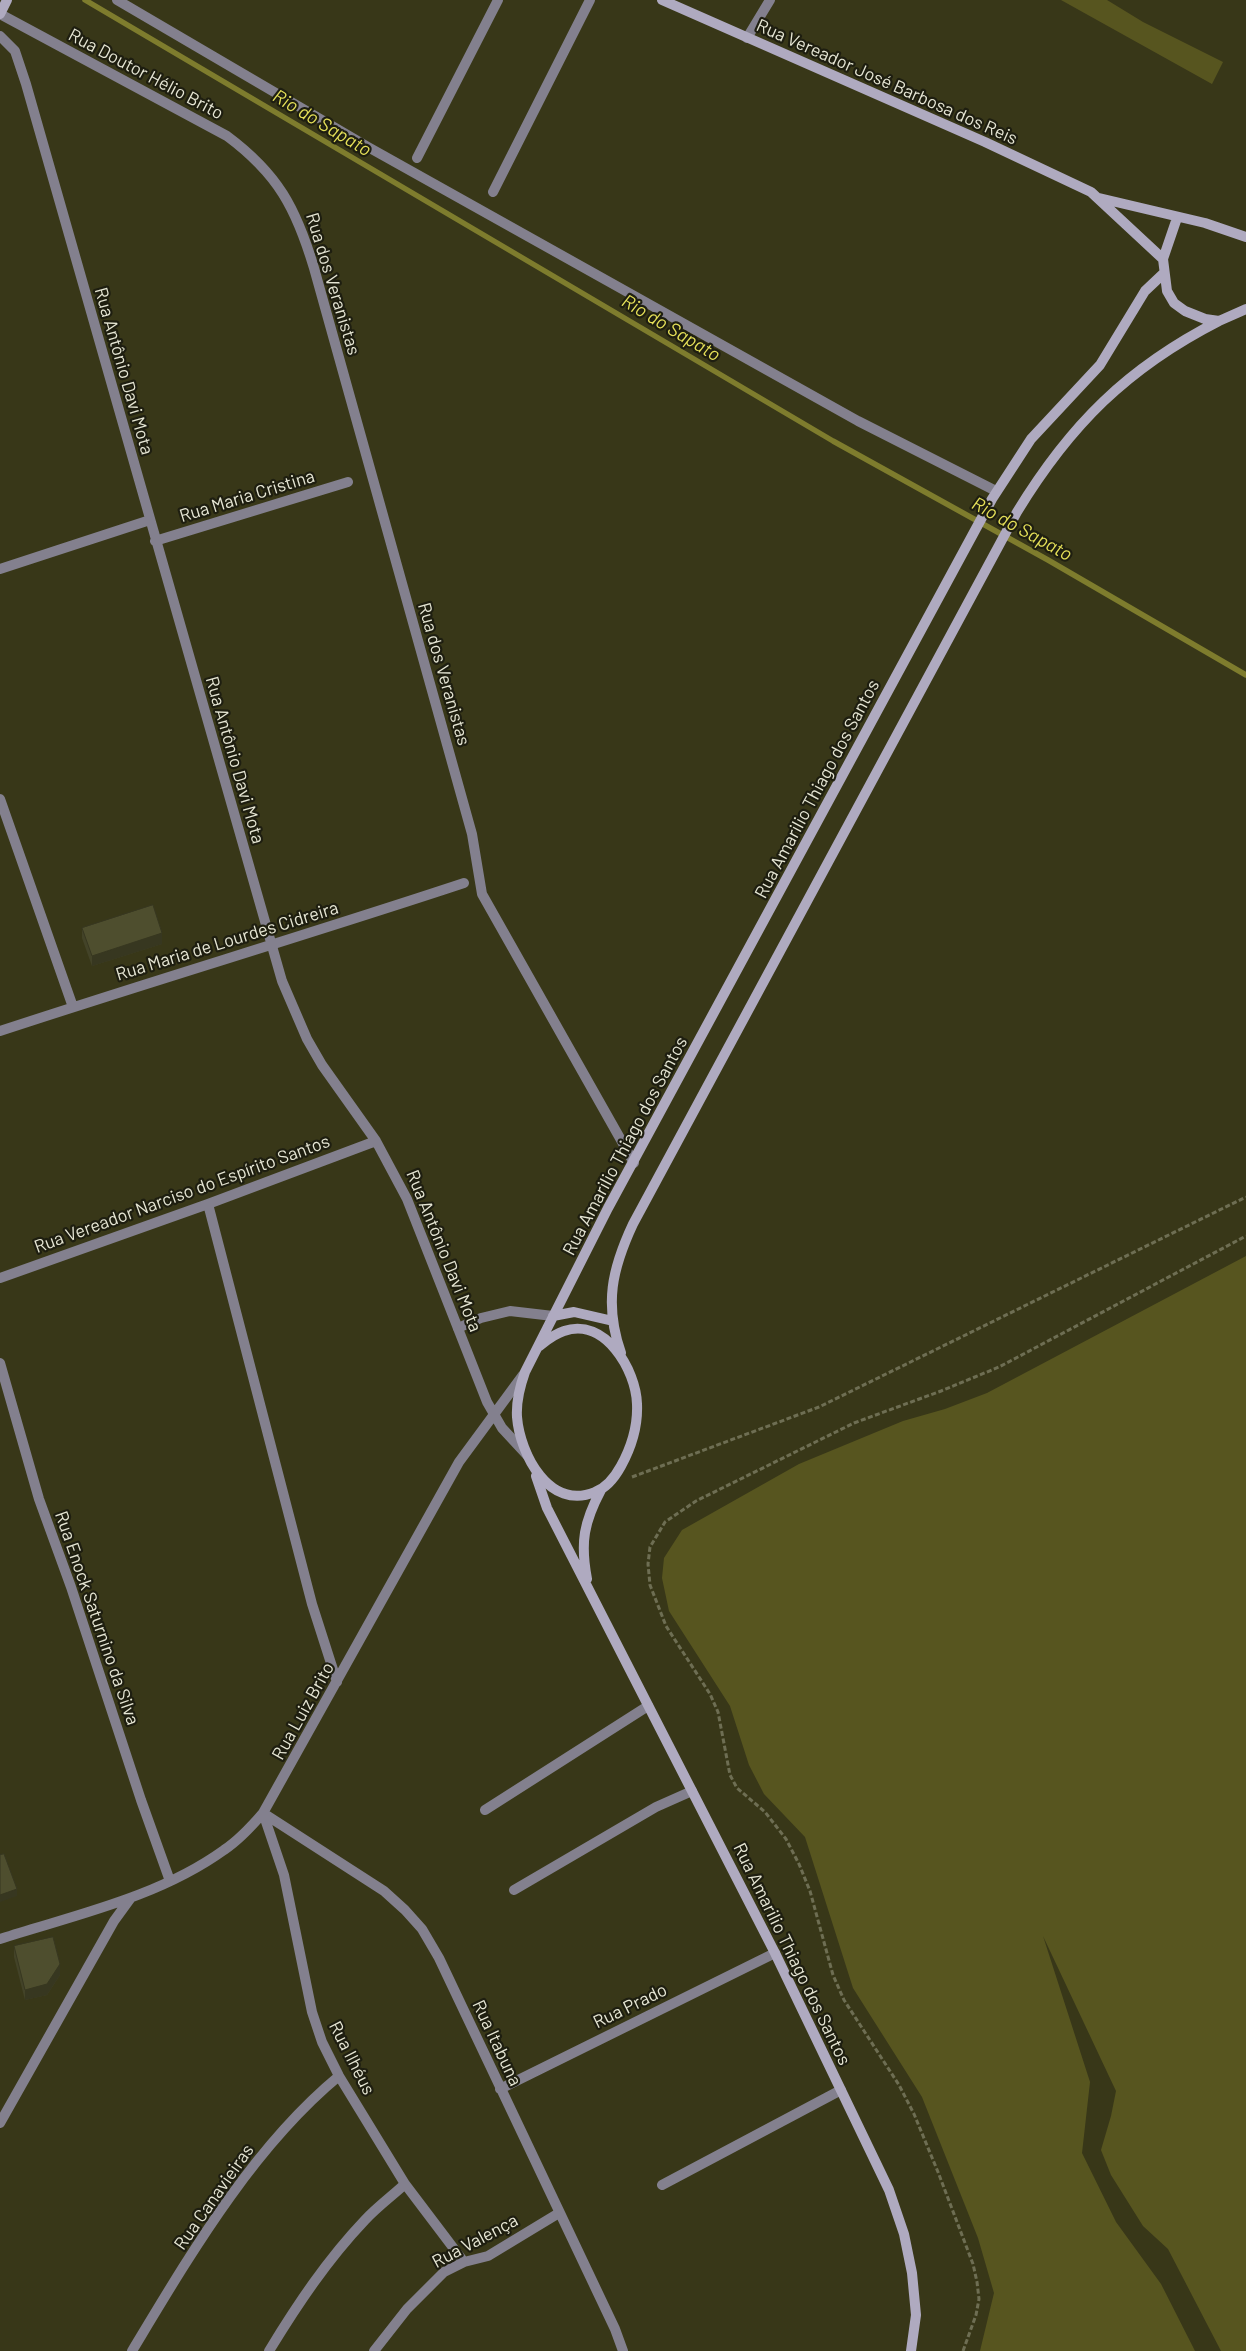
<!DOCTYPE html>
<html>
<head>
<meta charset="utf-8">
<style>
	body { margin:0 }
	canvas { display:block; background:#383718 }
</style>
</head>
<body>
<canvas width="1246" height="2351"></canvas>
<script>
const c = document.querySelector('canvas').getContext('2d');
c.lineJoin = 'round';
function fill(path, color) { c.fillStyle = color; c.fill(path, 'evenodd'); }
function trace(path, color, width, dash) { c.strokeStyle = color; c.lineWidth = width; c.lineCap = dash ? 'butt' : 'round'; c.setLineDash(dash || []); c.stroke(path); }
function label(font, color, halo, rows, align = 'center') {
  c.font = font + ' Barlow,sans-serif'; c.lineWidth = 4.5; c.setLineDash([]); c.textBaseline = 'middle'; c.strokeStyle = halo; c.fillStyle = color; for (const [text, x, y, turn = 0] of rows) {
    c.save(); c.translate(x, y); c.rotate((+turn || 0) * Math.PI / 180); c.textAlign = isNaN(turn) ? turn : align; if (halo) c.strokeText(text, 0, 0); c.fillText(text, 0, 0); c.restore();
  }
}
const green = new Path2D(`
	M1061,0H1107L1143,22L1223,62L1212,84Z
	M1246,1256V2351H1221L1168,2249L1143,2226L1111,2175L1101,2150L1111,2116L1116,2091L1043,1936L1090,2082L1082,2153L1116,2222L1161,2284L1195,2351H980L994,2293L978,2238L922,2097L853,1988L805,1837L764,1794L749,1765L730,1706L669,1611L662,1578L664,1558L682,1530L799,1464L903,1421L945,1409L987,1393Z`);
const stream = new Path2D(`
	M85,0L833,441L1048,560L1246,675`);
const path = new Path2D(`
	M632,1477L819,1407L1246,1197
	M963,2351L976,2315L979,2299L977,2282L973,2264L938,2172L914,2114L899,2085L844,2000L833,1975L810,1891L799,1864L786,1839L765,1812L737,1788L730,1775L718,1712L710,1694L666,1626L650,1585L648,1564L650,1547L665,1522L696,1501L854,1423L941,1391L999,1367L1246,1236`);
const lane = new Path2D(`
	M747,38L770,0
	M458,1328L481,1318L510,1311L553,1316
	M485,1810L648,1706`);
const street = new Path2D(`
	M117,0L368,147L858,421L996,491
	M0,14L227,136C278,174 296,208 314,268L472,834L482,894L634,1163
	M0,36L15,51L26,84L282,981L307,1039L322,1065L376,1141L407,1199L487,1402L502,1428L527,1455
	M417,158L498,0
	M493,192L590,0
	M155,541L348,482
	M0,569L150,520
	M0,799L73,1007
	M0,1031C155,980 310,934 464,883
	M208,1204L312,1604L337,1682
	M0,1278L208,1204L376,1141
	M0,1363L39,1499L71,1587L141,1800L170,1881
	M263,1813L384,1891L405,1910L422,1929L439,1958L615,2329L623,2351
	M263,1813L284,1875L312,2012L322,2042L339,2076L405,2184L464,2262
	M514,1890L656,1807L692,1791
	M0,1939C75,1915 159,1897 224,1850C239,1840 251,1827 263,1813L459,1462L523,1375
	M500,2089L775,1953
	M0,2123L114,1921L130,1899
	M662,2185L841,2090
	M132,2351C190,2255 252,2148 339,2076
	M269,2351C297,2305 327,2260 365,2220C377,2207 392,2196 405,2184
	M374,2351L407,2309L444,2272L464,2262L488,2256L559,2213`);
const secondary = new Path2D(`
	M662,0L985,142L1091,192L1163,259
	M0,14L7,0
	M1099,198L1205,223L1246,237
	M1177,218L1163,259L1167,291L1174,303L1185,311L1205,319L1219,321L1246,309
	M553,1316L574,1312L613,1321
	M538,1347C546,1341 554,1334 564,1331C605,1317 636,1370 637,1404C638,1427 632,1446 621,1466C615,1477 606,1488 595,1492C549,1511 520,1454 517,1417C516,1401 520,1386 525,1372L608,1208L992,499L1031,439L1100,365L1145,291L1163,274
	M621,1353C604,1304 612,1269 633,1224L1017,512C1070,425 1127,368 1219,321
	M536,1476L547,1508L775,1953L889,2190L904,2234L912,2273L916,2315L911,2351
	M587,1579C580,1542 584,1522 601,1490`);
const wall = new Path2D(`
	M82,928L162,944L92,966L82,938Z
	M14,1946L60,1975L47,1995L25,2000L14,1957Z`);
const shadedWall = new Path2D(`
	M162,933V944L92,966V956Z
	M17,1889V1896L0,1902V1895Z
	M60,1964V1975L47,1995L25,2000V1990Z`);
const building = new Path2D(`
	M153,905L162,933L92,956L82,928Z
	M4,1854L17,1889L0,1895V1855Z
	M53,1937L60,1964L47,1984L25,1990L14,1946Z`);
const streetNames = [
	["Rua Doutor Hélio Brito",146,74,28],
	["Rua Vereador José Barbosa dos Reis",887,82,24],
	["Rua dos Veranistas",333,284,73],
	["Rua Antônio Davi Mota",124,371,74],
	["Rua Maria Cristina",247,496,-17],
	["Rua dos Veranistas",444,674,74],
	["Rua Antônio Davi Mota",235,760,74],
	["Rua Amarilio Thiago dos Santos",817,789,-62],
	["Rua Maria de Lourdes Cidreira",227,941,-17],
	["Rua Amarilio Thiago dos Santos",625,1146,-62],
	["Rua Vereador Narciso do Espírito Santos",182,1194,-20],
	["Rua Antônio Davi Mota",444,1251,68],
	["Rua Enock Saturnino da Silva",97,1618,71],
	["Rua Luiz Brito",303,1711,-61],
	["Rua Amarilio Thiago dos Santos",792,1954,64],
	["Rua Prado",630,2006,-26],
	["Rua Itabuna",497,2043,65],
	["Rua Ilhéus",352,2058,63],
	["Rua Canavieiras",214,2197,-55],
	["Rua Valença",475,2241,-28]
];
const waterNames = [
	["Rio do Sapato",322,123,31],
	["Rio do Sapato",671,328,31],
	["Rio do Sapato",1022,529,29]
];
fill(green, '#57551f');
trace(stream, '#7e7c2d', 5.5);
trace(path, '#6e6e53', 3, [5, 2.5]);
trace(lane, '#83808e', 10);
trace(street, '#83808e', 10);
trace(secondary, '#afaac0', 10);
fill(wall, '#434328');
fill(shadedWall, '#373720');
fill(building, '#4e4e2e');
trace(building, '#373720', 1);
label('18px', '#e6e6d4', '#1e1e10', streetNames);
label('italic 19px', '#e4df58', '#1e1e10', waterNames);
</script>
</body>
</html>
